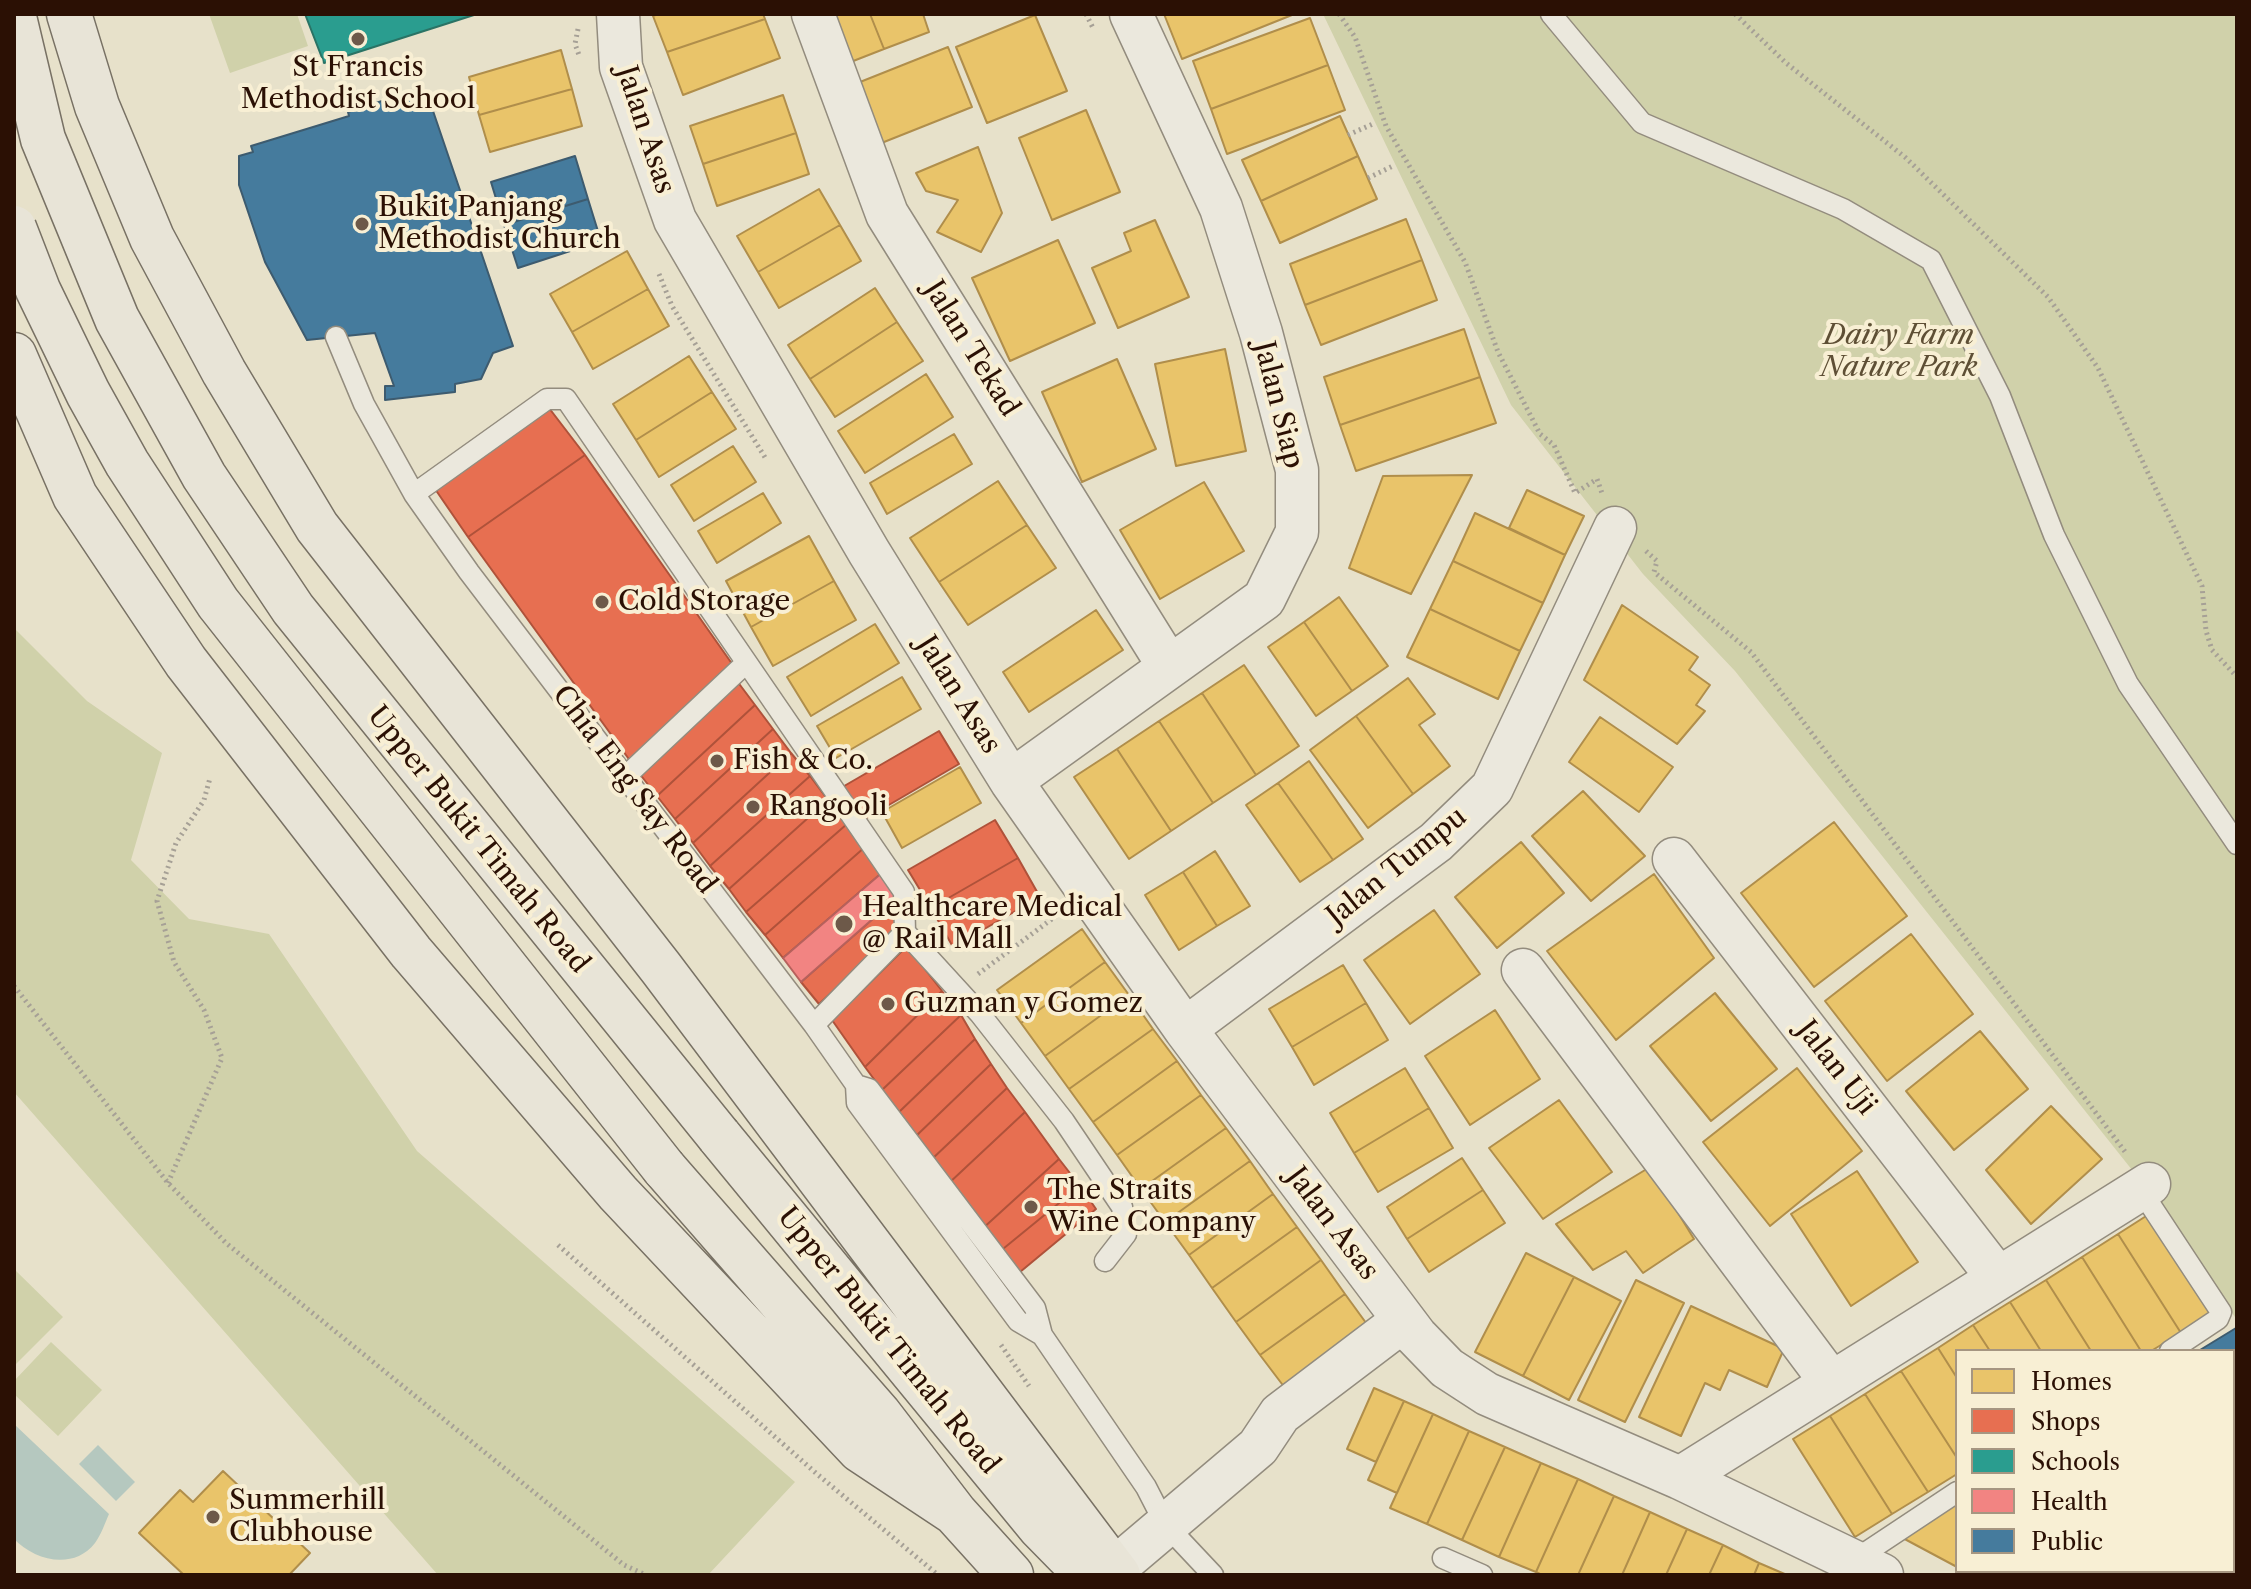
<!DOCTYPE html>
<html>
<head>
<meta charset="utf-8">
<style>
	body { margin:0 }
	#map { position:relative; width:2251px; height:1589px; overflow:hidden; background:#e7e1ca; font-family:"Libre Caslon Text",serif }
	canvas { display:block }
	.frame { position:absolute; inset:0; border:16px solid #2b1004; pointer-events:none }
	.legend { position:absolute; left:1955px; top:1349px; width:280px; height:224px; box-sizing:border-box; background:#f8efd4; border:2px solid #a69681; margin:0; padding:10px 14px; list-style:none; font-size:24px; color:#2b1004 }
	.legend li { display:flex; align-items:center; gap:16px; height:40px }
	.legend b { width:40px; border:2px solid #a69681 }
</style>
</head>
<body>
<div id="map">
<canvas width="2251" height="1589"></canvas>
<div class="frame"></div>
<ul class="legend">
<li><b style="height:22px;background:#e9c46a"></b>Homes</li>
<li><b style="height:22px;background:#e76f51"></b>Shops</li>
<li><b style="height:22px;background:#2a9d8f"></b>Schools</li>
<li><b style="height:22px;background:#f28482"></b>Health</li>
<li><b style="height:22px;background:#457b9d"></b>Public</li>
</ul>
</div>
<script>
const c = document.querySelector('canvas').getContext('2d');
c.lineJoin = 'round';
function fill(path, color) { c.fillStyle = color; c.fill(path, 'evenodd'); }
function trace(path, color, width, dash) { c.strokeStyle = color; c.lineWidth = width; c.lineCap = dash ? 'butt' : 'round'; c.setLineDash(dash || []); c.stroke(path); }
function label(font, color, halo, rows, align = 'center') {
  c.font = font + ' "Libre Caslon Text",serif'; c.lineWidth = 8; c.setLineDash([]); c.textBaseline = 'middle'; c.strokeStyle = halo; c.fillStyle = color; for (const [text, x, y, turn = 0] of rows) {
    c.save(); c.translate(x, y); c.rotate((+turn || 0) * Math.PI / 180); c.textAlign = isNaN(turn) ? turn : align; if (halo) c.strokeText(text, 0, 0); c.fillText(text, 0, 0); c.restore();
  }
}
const green = new Path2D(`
	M209,14H297L308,46L230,73Z
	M1323,14H2237V1320L2148,1190L1735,671L1643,574L1511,405Z
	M14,628L87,701L162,753L131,860L189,919L269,934L417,1151L795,1482L708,1575H438L14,1092Z
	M14,1269L63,1317L14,1366Z
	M51,1342L102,1390L58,1436L14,1394V1381Z`);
const water = new Path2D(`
	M14,1424L109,1514C105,1523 101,1535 95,1543C73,1571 34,1560 14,1539Z
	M98,1445L135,1482L116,1501L79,1464Z`);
const homes = new Path2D(`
	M658,14H763L765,19L667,52L653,16Z
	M824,14H870L884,49L843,65Z
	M870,14H923L929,32L884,49Z
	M1164,14H1291L1292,15L1182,59Z
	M1035,15L1067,91L987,123L956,47Z
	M1310,18L1328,65L1211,109L1193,61Z
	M765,19L780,58L683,95L667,52Z
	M948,47L972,107L879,144L855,84Z
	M561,50L572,89L479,115L469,77Z
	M1328,65L1345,110L1227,154L1211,109Z
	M572,89L582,126L490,152L479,115Z
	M783,95L796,133L703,164L690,126Z
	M1086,110L1120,192L1052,220L1019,138Z
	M1340,116L1358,156L1261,201L1242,160Z
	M796,133L809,174L717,206L703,164Z
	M978,147L1002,213L981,252L937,232L958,200L926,191L916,173Z
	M1358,156L1377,199L1280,243L1261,201Z
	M819,189L840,225L758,272L737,236Z
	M1406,219L1422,260L1305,305L1290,264Z
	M1155,220L1189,297L1118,328L1092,268L1131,251L1124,233Z
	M840,225L861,261L779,308L758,272Z
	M1058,240L1095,323L1010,361L972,278Z
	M627,251L648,289L572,332L550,294Z
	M1422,260L1437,300L1321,345L1305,305Z
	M875,288L897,322L810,379L788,345Z
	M648,289L669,326L593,369L572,332Z
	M897,322L923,361L835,417L810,379Z
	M1464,329L1480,377L1340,425L1324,377Z
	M1225,349L1246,451L1176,466L1155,364Z
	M689,356L712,392L636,440L613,404Z
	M1117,359L1156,449L1082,482L1042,392Z
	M926,374L953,417L865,473L838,431Z
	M1480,377L1496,423L1356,471L1340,425Z
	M712,392L736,429L659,477L636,440Z
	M954,434L972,464L887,514L870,483Z
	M733,446L756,482L694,521L671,485Z
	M1472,475L1411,594L1349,568L1383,476Z
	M998,481L1027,525L939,582L910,538Z
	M1204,482L1244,551L1160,599L1120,530Z
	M1527,490L1584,516L1565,555L1509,528Z
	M763,493L781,523L717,563L698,531Z
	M1475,513L1565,555L1543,603L1453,561Z
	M1027,525L1056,568L968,625L939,582Z
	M809,536L834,581L751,627L726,581Z
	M1453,561L1543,603L1520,651L1430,609Z
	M834,581L856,620L773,666L751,627Z
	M1339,597L1388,666L1352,691L1304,622Z
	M1622,605L1698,657L1689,670L1710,685L1696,705L1705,711L1677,744L1584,680Z
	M1430,609L1520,651L1498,699L1407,657Z
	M1096,610L1123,650L1029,712L1003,672Z
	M1304,622L1352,691L1316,716L1268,647Z
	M875,624L899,663L811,716L787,677Z
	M1244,665L1299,746L1256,775L1202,693Z
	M902,677L921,709L836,758L817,726Z
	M1408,678L1435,714L1419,725L1450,766L1413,794L1356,716Z
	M1202,693L1256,775L1213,803L1159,721Z
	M1356,716L1413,794L1368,828L1310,750Z
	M1600,717L1673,767L1639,812L1569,762Z
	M1159,721L1213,803L1171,831L1117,749Z
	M1117,749L1171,831L1129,859L1074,777Z
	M1309,761L1363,839L1333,860L1278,783Z
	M960,767L981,803L902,848L882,812Z
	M1278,783L1333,860L1300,882L1246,805Z
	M1583,791L1645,856L1591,901L1532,836Z
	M1834,822L1907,916L1814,987L1741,893Z
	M1521,842L1564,893L1497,948L1455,897Z
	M1215,851L1250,906L1217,926L1183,872Z
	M1183,872L1217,926L1179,950L1145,895Z
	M1654,874L1714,958L1616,1040L1547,951Z
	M1434,910L1480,974L1410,1024L1364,960Z
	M1082,929L1105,962L1021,1023L997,990Z
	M1911,934L1973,1014L1887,1081L1825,1001Z
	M1105,962L1129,995L1045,1056L1021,1023Z
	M1343,965L1366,1003L1292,1047L1269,1009Z
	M1715,993L1777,1069L1711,1121L1650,1046Z
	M1129,995L1153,1029L1069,1089L1045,1056Z
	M1366,1003L1388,1040L1314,1085L1292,1047Z
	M1495,1010L1540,1079L1470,1125L1425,1056Z
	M1153,1029L1177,1061L1093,1122L1069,1089Z
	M1980,1031L2028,1089L1954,1150L1906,1091Z
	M1177,1061L1201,1095L1117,1155L1093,1122Z
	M1405,1068L1429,1108L1354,1153L1330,1113Z
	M1797,1068L1862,1151L1770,1226L1703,1142Z
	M1201,1095L1226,1128L1141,1189L1117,1155Z
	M1559,1100L1612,1172L1543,1219L1489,1148Z
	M2051,1106L2102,1159L2031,1224L1986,1170Z
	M1429,1108L1453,1148L1378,1192L1354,1153Z
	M1226,1128L1250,1161L1165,1222L1141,1189Z
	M1462,1158L1483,1190L1407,1239L1387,1207Z
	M1250,1161L1273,1194L1189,1255L1165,1222Z
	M1650,1167L1694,1239L1643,1273L1626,1251L1593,1270L1556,1224Z
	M1857,1171L1918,1262L1851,1306L1791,1214Z
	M1483,1190L1505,1223L1429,1272L1407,1239Z
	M1273,1194L1297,1227L1212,1288L1189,1255Z
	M2154,1211L2216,1310L2181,1333L2118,1234Z
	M1297,1227L1321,1260L1236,1322L1212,1288Z
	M2118,1234L2181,1333L2151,1351H2141L2082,1257Z
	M1526,1253L1574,1277L1523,1376L1475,1352Z
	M2082,1257L2141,1351H2091L2046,1280Z
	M1321,1260L1345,1294L1260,1355L1236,1322Z
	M1574,1277L1621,1301L1569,1400L1523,1376Z
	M1636,1280L1684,1303L1625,1422L1578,1400Z
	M2046,1280L2091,1351H2041L2010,1302Z
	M1345,1294L1369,1327L1285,1388L1260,1355Z
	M2010,1302L2041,1351H1990L1973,1325Z
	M1691,1306L1784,1349L1767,1387L1729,1370L1720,1390L1705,1383L1681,1436L1639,1417Z
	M1973,1325L1990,1351H1957V1378L1938,1348Z
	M1938,1348L1957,1378V1458L1901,1371Z
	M1901,1371L1957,1458V1474L1928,1492L1865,1394Z
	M1374,1388L1404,1401L1376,1462L1347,1449Z
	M1865,1394L1928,1492L1892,1514L1830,1416Z
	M1404,1401L1433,1414L1397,1493L1368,1480Z
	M2233,1404L2237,1410V1454L2233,1456Z
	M1433,1414L1469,1431L1427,1524L1390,1508Z
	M1830,1416L1892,1514L1855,1537L1793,1439Z
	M1469,1431L1505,1447L1462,1540L1427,1524Z
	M1505,1447L1541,1463L1499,1557L1462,1540Z
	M1541,1463L1578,1479L1536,1572L1499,1557Z
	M223,1471L310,1553L289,1575H184L139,1533L180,1490L193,1502Z
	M1578,1479L1614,1496L1578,1575H1542L1536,1572Z
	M1614,1496L1650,1512L1622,1575H1578Z
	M1957,1501V1567L1899,1536Z
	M1650,1512L1687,1529L1666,1575H1622Z
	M1687,1529L1723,1545L1709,1575H1666Z
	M1723,1545L1759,1563L1754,1575H1709Z
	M1759,1563L1787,1575H1754Z
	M1969,1571H2037L2040,1575H1980Z`);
const shops = new Path2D(`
	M549,408L585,455L468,537L433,486Z
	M585,455L735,668L631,762L468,537Z
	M737,681L755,705L657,796L639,773Z
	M755,705L773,729L675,819L657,796Z
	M773,729L791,753L693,843L675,819Z
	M939,731L959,764L858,823L839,789Z
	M791,753L810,776L710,866L693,843Z
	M810,776L828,800L729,889L710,866Z
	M828,800L847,824L746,912L729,889Z
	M995,820L1018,858L931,908L908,870Z
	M847,824L865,847L765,935L746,912Z
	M865,847L884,871L783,958L765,935Z
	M1018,858L1040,897L953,947L931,908Z
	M901,894V929L819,1004L801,982Z
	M907,946L942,991L865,1067L832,1020Z
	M942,991L961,1015L882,1090L865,1067Z
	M961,1015L975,1039L898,1113L882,1090Z
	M975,1039L991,1064L915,1137L898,1113Z
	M991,1064L1007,1088L931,1160L915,1137Z
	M1007,1088L1025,1112L948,1184L931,1160Z
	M1025,1112L1059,1159L981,1230L948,1184Z
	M1059,1159L1080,1186L998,1253L981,1230Z
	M1080,1186L1096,1209L1014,1277L998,1253Z`);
const schools = new Path2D(`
	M305,14H477L324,63Z`);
const health = new Path2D(`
	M884,871L901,894L801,982L783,958Z`);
const public = new Path2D(`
	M416,90L425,111L432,108L513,346L493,353L481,379L455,384V392L385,400V386H394L375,333L307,340L265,262L239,185V156L253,152L251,146L349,116L348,112Z
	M575,156L588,199L504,225L491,182Z
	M588,199L601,241L518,268L504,225Z
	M2236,1328L2237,1329V1410L2233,1404V1351L2200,1350Z`);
const path = new Path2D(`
	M1086,14L1093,28
	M1339,14L1355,37L1386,126L1465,262L1498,352L1540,434L1554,445L1575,493L1597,479L1603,496
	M1735,14L1786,63L1906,158L2048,297L2098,368L2202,586L2206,631L2212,650L2237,677
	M578,29L575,44L579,55
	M1348,135L1375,123
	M1368,178L1395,165
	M659,274L672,306L766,459
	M1646,551L1657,561L1654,572L1751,652L2126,1153
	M978,974L1060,913
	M14,986L168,1183L226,1243L624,1565L646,1575
	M168,1183L222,1058L204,1010L174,962L157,901L176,843L204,800L210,778
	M558,1245L817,1474L938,1575
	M1001,1345L1029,1386`);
const service = new Path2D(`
	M1551,14L1642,123L1843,209L1931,260L2000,396L2054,535L2128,684L2237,844
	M336,337L364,404L414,494L469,572L814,1025L856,1085L857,1103L1018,1321L1042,1335
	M414,494L547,399H566L904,892L905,932L814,1025
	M624,778L746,663
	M905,932L980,1014L1064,1121L1122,1207L1126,1234L1105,1261
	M856,1085L869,1089L1035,1308L1042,1335L1146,1487L1165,1524L1213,1575
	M2140,1189L2221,1312L2218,1319L2170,1351
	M1443,1558L1482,1575
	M1853,1561L1957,1492`);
const minor = new Path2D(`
	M618,14L621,67L675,220L869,552L1011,781L1185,1029L1416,1336L1447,1368L1487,1394L1680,1478L1882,1575
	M813,14L887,214L1168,665
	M1011,781L1264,599L1297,532V470L1261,333L1221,208L1131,14
	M1674,859L1998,1278
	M1523,970L1831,1382
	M1185,1029L1436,842L1492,788L1615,528
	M1680,1478L2149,1184
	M2233,1493L2237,1489
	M1114,1569L1258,1447L1280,1414L1404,1320
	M2105,1575L2112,1571`);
const trunk = new Path2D(`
	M69,14L97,106L152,238L224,372L317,527L661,968L1118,1575
	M14,355L75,496L186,662L411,952L618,1193L860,1450L955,1513
	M719,1136L1040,1527L1087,1575
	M664,1168L879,1414L955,1513L1011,1575`);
const trunkBridge = new Path2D(`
	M14,17L43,139L117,319L204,476L293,609L719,1136
	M14,228L38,290L88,393L127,463L218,603L664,1168`);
const markers = [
	[358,39,8,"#6d5949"],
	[362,224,8,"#6d5949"],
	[602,602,8,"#6d5949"],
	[717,761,8,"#6d5949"],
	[753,807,8,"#6d5949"],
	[844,924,10,"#6d5949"],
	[888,1004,8,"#6d5949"],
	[1031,1207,8,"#6d5949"],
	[213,1517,8,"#6d5949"]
];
const poiNames = [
	["St Francis",358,68,"center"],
	["Methodist School",358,100,"center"],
	["Bukit Panjang",378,208],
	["Methodist Church",378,240],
	["Cold Storage",618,602],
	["Fish & Co.",733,761],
	["Rangooli",769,807],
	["Healthcare Medical",862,908],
	["@ Rail Mall",862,940],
	["Guzman y Gomez",904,1004],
	["The Straits",1047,1191],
	["Wine Company",1047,1223],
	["Summerhill",229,1501],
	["Clubhouse",229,1533]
];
const streetNames = [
	["Jalan Asas",645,130,72],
	["Jalan Tekad",971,349,58],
	["Jalan Siap",1278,405,76],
	["Jalan Asas",958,695,58],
	["Chia Eng Say Road",634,790,53],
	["Upper Bukit Timah Road",478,840,51],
	["Jalan Tumpu",1397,867,-39],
	["Jalan Uji",1836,1068,52],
	["Jalan Asas",1332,1224,53],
	["Upper Bukit Timah Road",888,1341,51]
];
const parkNames = [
	["Dairy Farm",1899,336],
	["Nature Park",1899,368]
];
fill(green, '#d0d1aa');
fill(water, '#b5c8bf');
fill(homes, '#e9c46a');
trace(homes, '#b08e4b', 2);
fill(shops, '#e76f51');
trace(shops, '#af523a', 2);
fill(schools, '#2a9d8f');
trace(schools, '#2a7365', 2);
fill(health, '#f28482');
trace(health, '#b6615c', 2);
fill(public, '#457b9d');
trace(public, '#3d5b6f', 2);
trace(service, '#938c7e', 23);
trace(minor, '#938c7e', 45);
trace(trunk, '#787164', 47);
trace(path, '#a6a096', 5, [2, 4]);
trace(service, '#ebe8dd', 20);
trace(minor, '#ebe8dd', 42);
trace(trunk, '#e8e4d7', 44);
trace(trunkBridge, '#787164', 47, []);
trace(trunkBridge, '#e8e4d7', 44);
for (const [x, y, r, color] of markers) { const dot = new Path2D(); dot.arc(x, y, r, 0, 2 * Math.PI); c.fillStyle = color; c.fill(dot); trace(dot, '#f8efd4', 3); }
label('28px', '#2b1004', '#f8efd4', poiNames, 'left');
label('28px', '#2b1004', '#f8efd4', streetNames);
label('italic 28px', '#5e4f35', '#f8efd4', parkNames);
</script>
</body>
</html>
